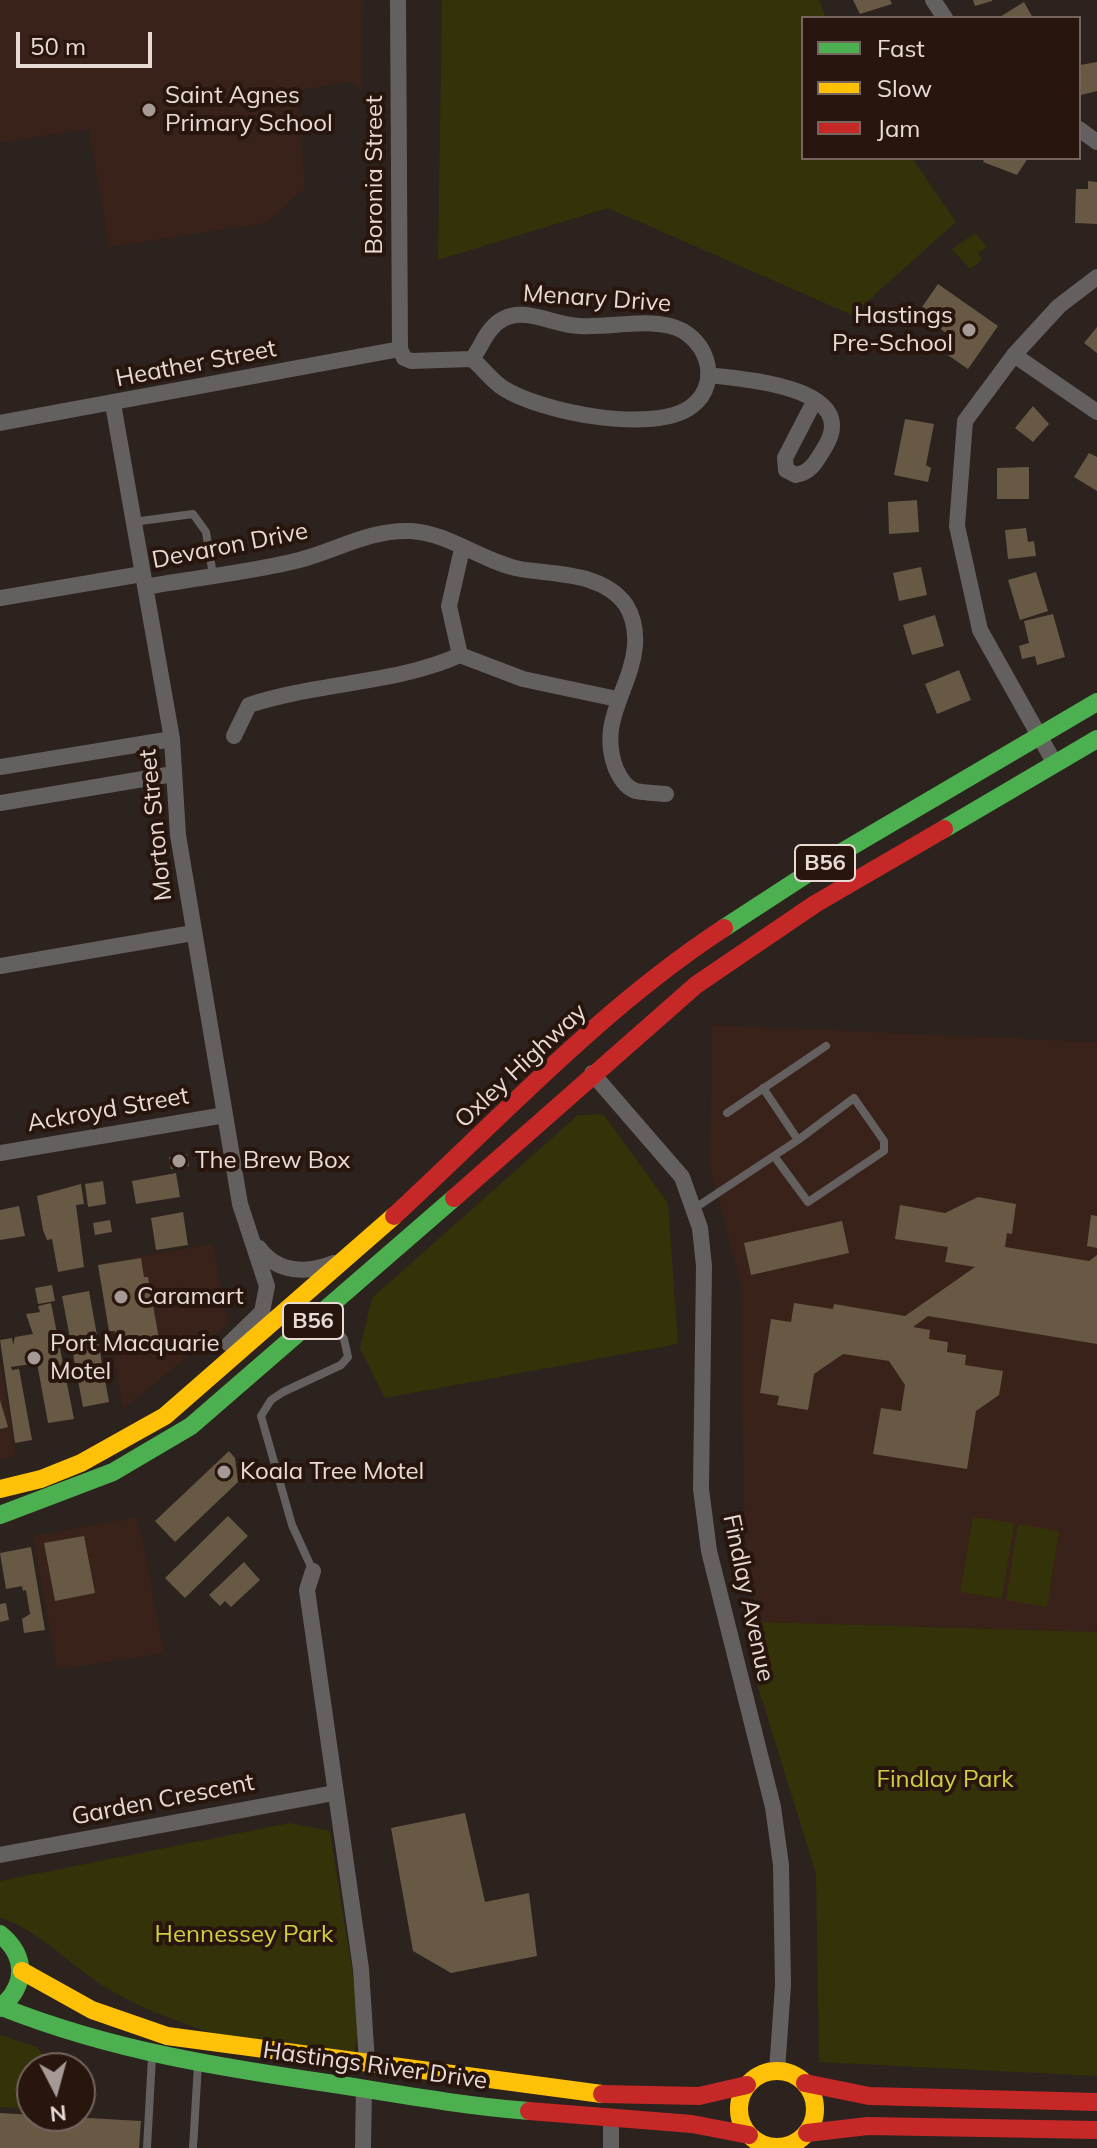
<!DOCTYPE html>
<html>
<head>
<meta charset="utf-8">
<style>
	body { margin:0 }
	#map { position:relative; width:1097px; height:2148px; overflow:hidden; background:#2c221e; font-family:Mulish,sans-serif }
	canvas { display:block }
	.legend { position:absolute; left:801px; top:16px; width:280px; height:144px; box-sizing:border-box; background:#28160e; border:2px solid #75655e; margin:0; padding:10px 14px; list-style:none; font-size:24px; color:#e8dbd6 }
	.legend li { display:flex; align-items:center; gap:16px; height:40px }
	.legend b { width:40px; border:2px solid #75655e }
	.north { position:absolute; left:16px; top:2052px; width:80px; height:80px; box-sizing:border-box; background:#28160e; border:2px solid #75655e; border-radius:50%; rotate:174deg; font-size:22px; font-weight:700; line-height:32px; text-align:center; color:#e8dbd6 }
	.north::after { content:''; display:block; margin:auto; width:28px; height:36px; background:#a69a96; clip-path:polygon(50% 0,100% 100%,50% 72%,0 100%) }
	.scale { position:absolute; left:16px; top:32px; width:136px; height:36px; box-sizing:border-box; border:4px solid #e8dbd6; border-top:0; padding-left:10px; font-size:24px; line-height:28px; white-space:nowrap; color:#e8dbd6; -webkit-text-stroke:6px #28160e; paint-order:stroke }
</style>
</head>
<body>
<div id="map">
<canvas width="1097" height="2148"></canvas>
<ul class="legend">
<li><b style="height:10px;background:#4caf50"></b>Fast</li>
<li><b style="height:10px;background:#ffc107"></b>Slow</li>
<li><b style="height:10px;background:#c62828"></b>Jam</li>
</ul>
<div class="north">N</div>
<div class="scale">50 m</div>
</div>
<script>
const c = document.querySelector('canvas').getContext('2d');
c.lineJoin = 'round';
function fill(path, color) { c.fillStyle = color; c.fill(path, 'evenodd'); }
function trace(path, color, width, dash) { c.strokeStyle = color; c.lineWidth = width; c.lineCap = dash ? 'butt' : 'round'; c.setLineDash(dash || []); c.stroke(path); }
function label(font, color, halo, rows, align = 'center') {
  c.font = font + ' Mulish,sans-serif'; c.lineWidth = 8; c.setLineDash([]); c.textBaseline = 'middle'; c.strokeStyle = halo; c.fillStyle = color; for (const [text, x, y, turn = 0] of rows) {
    c.save(); c.translate(x, y); c.rotate((+turn || 0) * Math.PI / 180); c.textAlign = isNaN(turn) ? turn : align; if (halo) c.strokeText(text, 0, 0); c.fillText(text, 0, 0); c.restore();
  }
}
const built = new Path2D(`
	M0,0H364L362,92L351,81L297,91L305,188L266,223L109,247L89,129L0,143Z
	M712,1025L1097,1042V1632L759,1622L745,1565L740,1280L710,1169Z
	M213,1244L228,1324L123,1409L98,1264Z
	M0,1361L16,1456L0,1459Z
	M138,1517L164,1653L57,1670L33,1536Z`);
const green = new Path2D(`
	M442,0H819L826,18H803V158H912L956,222L852,315L608,208L438,260Z
	M975,233L987,247L978,253L982,260L970,269L952,249Z
	M603,1114L668,1203L678,1344L385,1398L360,1348L372,1298L578,1115Z
	M973,1517L1014,1523L1002,1599L960,1592Z
	M1018,1524L1059,1531L1047,1607L1006,1600Z
	M742,1618L760,1622L1097,1632V2076L819,2062L816,1874L759,1690Z
	M290,1823L330,1831L360,2022L352,2064C284,2057 171,2026 112,1991C70,1967 47,1935 0,1917V1881Z
	M0,2035L37,2047L54,2068H32V2109L0,2107Z`);
const building = new Path2D(`
	M853,0H890L892,4L860,14Z
	M973,0H992V1L975,6Z
	M1024,2L1033,18H998Z
	M1097,62V91L1081,95L1080,65Z
	M985,158H1028L1017,175L983,162Z
	M1088,181L1097,182V224L1075,223L1076,189H1088Z
	M938,284L998,326L968,369L939,349L949,335L918,313Z
	M1097,327V353L1084,343Z
	M1033,406L1049,424L1033,442L1015,428Z
	M905,419L934,424L926,465L931,468L928,482L894,475Z
	M1089,453L1097,457V491L1074,477Z
	M1029,467V499H997V468Z
	M917,500L919,532L889,534L888,502Z
	M1026,528L1028,542L1034,541L1036,556L1008,559L1005,530Z
	M921,567L927,595L899,601L893,573Z
	M1036,572L1048,611L1020,620L1008,580Z
	M1053,614L1065,657L1037,665L1035,656L1022,659L1019,646L1029,643L1024,621Z
	M935,615L944,646L912,655L903,625Z
	M959,670L971,700L937,714L925,684Z
	M187,1154L189,1166L171,1169L169,1157Z
	M176,1173L180,1197L136,1204L132,1181Z
	M103,1181L106,1204L88,1207L85,1184Z
	M81,1184L84,1204L76,1205L84,1267L58,1272L52,1239L47,1240L43,1230L37,1196Z
	M978,1197L1016,1204L1012,1234L1007,1233L1005,1247L1089,1261L1097,1255V1344L928,1316L913,1327L930,1330L929,1339L948,1342L947,1352L966,1355L965,1365L1003,1371L999,1395L976,1411L967,1469L873,1454L881,1408L901,1411L905,1385L889,1361L843,1354L814,1374L808,1410L777,1405L779,1396L760,1393L771,1319L791,1322L794,1303L833,1309L834,1304L905,1316L975,1267L945,1262L948,1247L895,1239L900,1205L945,1213Z
	M19,1206L25,1236L0,1240V1210Z
	M183,1212L188,1245L156,1250L151,1218Z
	M1091,1215L1097,1216V1248L1087,1246Z
	M110,1220L112,1232L95,1235L93,1223Z
	M842,1221L849,1253L751,1275L744,1243Z
	M141,1258L144,1277H148L159,1339L118,1346L115,1331H109L98,1265Z
	M52,1285L55,1301L38,1304L35,1288Z
	M89,1291L109,1402L83,1407L62,1296Z
	M51,1303L74,1419L48,1423L37,1363L11,1367L12,1370L19,1369L32,1440L15,1443L0,1340L12,1338L13,1345L15,1337L33,1334L26,1314L40,1312L38,1306Z
	M0,1400L8,1427L0,1429Z
	M229,1451L235,1458L238,1482L175,1542L155,1521Z
	M228,1516L248,1536L185,1598L165,1578Z
	M84,1536L95,1593L55,1601L44,1543Z
	M31,1547L45,1630L24,1633L22,1619L30,1614L26,1590L23,1591L22,1586L6,1589L0,1553Z
	M244,1562L260,1580L231,1607L225,1601L220,1606L209,1595Z
	M6,1603L9,1620L0,1622V1604Z
	M465,1813L485,1902L529,1893L537,1956L451,1973L413,1951L391,1828Z
	M0,2113L141,2121L139,2148H0Z`);
const lane = new Path2D(`
	M133,522L193,514L206,532L213,575
	M763,1088L798,1140
	M727,1113L826,1046
	M695,1208L798,1140L854,1098L884,1141V1151L808,1202L774,1156
	M313,1571L292,1525L261,1416L271,1400L283,1392L341,1365L348,1357L344,1339L326,1316
	M147,2148L152,2057
	M193,2148L198,2064`);
const street = new Path2D(`
	M398,0L400,349
	M933,0L945,18
	M1079,129L1097,142
	M400,349L404,358L411,361L472,359C483,368 491,380 503,388C540,412 655,435 692,406C724,381 705,334 670,326C642,319 608,328 579,326C550,325 516,300 492,328C484,336 480,349 472,359
	M1014,355L1097,412
	M708,375C743,379 862,387 825,447C817,460 812,472 796,475L786,470L785,458L814,402
	M113,404L172,739L178,835L240,1204L267,1286L262,1312L229,1344
	M0,423L400,349
	M462,549L449,606L460,655L523,679L617,699
	M145,587C194,578 246,573 295,561C334,552 369,529 411,531C449,533 483,562 520,569C555,575 603,572 626,605C634,618 636,632 635,646C631,690 597,721 616,769C620,778 626,788 636,791C645,793 656,793 666,794
	M0,598L142,574
	M234,736L249,705C318,682 396,684 460,655
	M1055,764L980,630L957,526L965,421L1014,355L1059,306L1097,277
	M0,767L172,739
	M0,803L173,774
	M0,966L193,933
	M592,1073L682,1177L700,1228L704,1266L701,1489L709,1551L773,1807L781,1865L783,1985L777,2071
	M0,1153L225,1115
	M259,1248C277,1273 307,1274 334,1263
	M313,1571L307,1590L361,1969L367,2063
	M0,1855L334,1793
	M779,2147V2148
	M363,2148L364,2088
	M611,2148V2119`);
const fast = new Path2D(`
	M944,829L1097,739
	M724,928L830,859L1097,702
	M0,1515L113,1472L191,1426L454,1198
	M0,1934C27,1956 27,1985 0,2008
	M2,2007C113,2051 223,2068 341,2085C403,2095 466,2106 529,2111`);
const slow = new Path2D(`
	M0,1489L41,1479L81,1463L165,1416L394,1216
	M22,1971L92,2010L167,2036L602,2094
	M739 2109a38 38 0 1 1 76 0a38 38 0 1 1-76 0Z`);
const jam = new Path2D(`
	M454,1198L696,985L815,904L944,829
	M394,1216C500,1118 603,1007 724,928
	M805,2083L869,2096L1097,2102
	M602,2094L699,2096L747,2085
	M529,2111L692,2124L749,2135
	M807,2133L868,2126L1097,2130`);
const markers = [
	[149,110,8,"#a69a96"],
	[969,330,8,"#a69a96"],
	[179,1161,8,"#a69a96"],
	[121,1297,8,"#a69a96"],
	[34,1358,8,"#a69a96"],
	[224,1472,8,"#a69a96"]
];
const shields = [
	[825,863,60],
	[313,1321,60]
];
const shieldNames = [
	["B56",825,863],
	["B56",313,1321]
];
const poiNames = [
	["Saint Agnes",165,96],
	["Primary School",165,124],
	["Hastings",953,316,"right"],
	["Pre-School",953,344,"right"],
	["The Brew Box",195,1161],
	["Caramart",137,1297],
	["Port Macquarie",50,1344],
	["Motel",50,1372],
	["Koala Tree Motel",240,1472]
];
const streetNames = [
	["Boronia Street",375,175,-90],
	["Menary Drive",597,299,4],
	["Heather Street",196,364,-11],
	["Devaron Drive",230,546,-11],
	["Morton Street",156,825,-96],
	["Oxley Highway",521,1066,-43],
	["Ackroyd Street",108,1110,-10],
	["Findlay Avenue",748,1598,78],
	["Garden Crescent",163,1800,-11],
	["Hastings River Drive",375,2066,8]
];
const parkNames = [
	["Findlay Park",945,1780],
	["Hennessey Park",244,1935]
];
fill(built, '#392219');
fill(green, '#343208');
fill(building, '#685945');
trace(lane, '#656060', 8);
trace(street, '#656060', 16);
trace(fast, '#4caf50', 18);
trace(slow, '#ffc107', 18);
trace(jam, '#c62828', 18);
for (const [x, y, r, color] of markers) { const dot = new Path2D(); dot.arc(x, y, r, 0, 2 * Math.PI); c.fillStyle = color; c.fill(dot); trace(dot, '#28160e', 3); }
for (const [x, y, w] of shields) { const box = new Path2D(); box.roundRect(x - w / 2, y - 18, w, 36, 6); c.fillStyle = '#28160e'; c.fill(box); trace(box, '#e8dbd6', 2); }
label('bold 22px', '#e8dbd6', null, shieldNames);
label('24px', '#e8dbd6', '#28160e', poiNames, 'left');
label('24px', '#e8dbd6', '#28160e', streetNames);
label('24px', '#d1cf41', '#28160e', parkNames);
</script>
</body>
</html>
